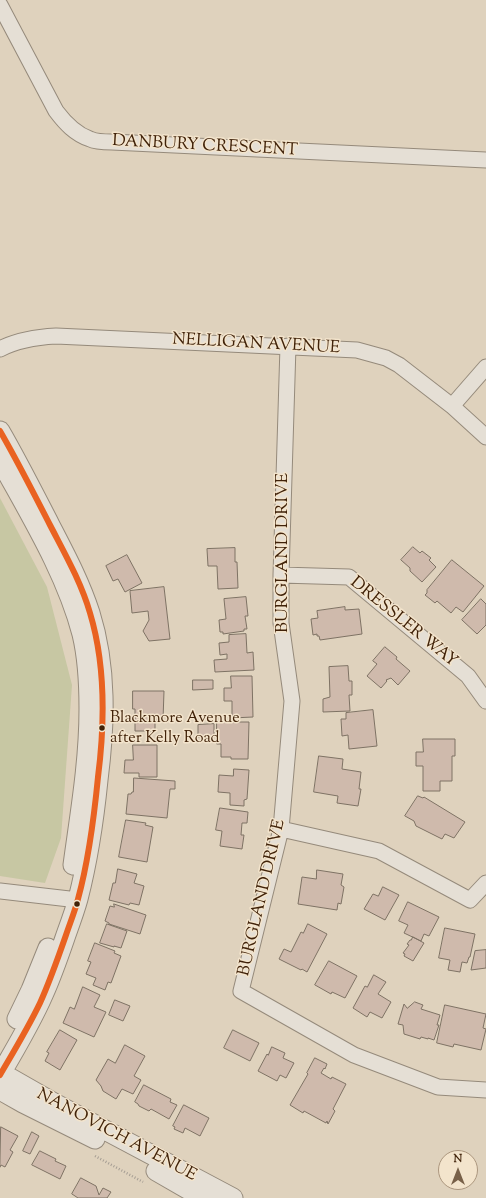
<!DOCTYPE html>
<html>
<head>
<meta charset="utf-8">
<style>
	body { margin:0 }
	#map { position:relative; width:486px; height:1198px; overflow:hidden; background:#dfd2bd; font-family:"Sorts Mill Goudy",serif }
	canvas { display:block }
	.north { position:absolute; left:438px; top:1150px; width:40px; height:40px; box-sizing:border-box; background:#f3e4cc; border:1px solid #ab967e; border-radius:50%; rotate:0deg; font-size:11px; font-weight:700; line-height:16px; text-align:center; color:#402209 }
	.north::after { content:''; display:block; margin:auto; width:14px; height:18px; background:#786048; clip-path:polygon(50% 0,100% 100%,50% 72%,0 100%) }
</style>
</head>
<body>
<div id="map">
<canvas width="486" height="1198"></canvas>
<div class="north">N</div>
</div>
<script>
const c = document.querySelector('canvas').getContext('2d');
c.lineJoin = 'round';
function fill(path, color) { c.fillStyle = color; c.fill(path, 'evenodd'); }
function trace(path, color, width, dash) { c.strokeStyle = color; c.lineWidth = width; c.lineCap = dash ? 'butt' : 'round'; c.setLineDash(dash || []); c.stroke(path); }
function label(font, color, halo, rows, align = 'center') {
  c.font = font + ' "Sorts Mill Goudy",serif'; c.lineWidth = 3; c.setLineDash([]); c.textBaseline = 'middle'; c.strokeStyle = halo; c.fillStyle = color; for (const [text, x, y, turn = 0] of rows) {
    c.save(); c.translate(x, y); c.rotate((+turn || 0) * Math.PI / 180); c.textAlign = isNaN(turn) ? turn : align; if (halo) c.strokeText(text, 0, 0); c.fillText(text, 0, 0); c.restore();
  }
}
const green = new Path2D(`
	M0,498L47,587L72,685L61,838L45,883L0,876Z`);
const building = new Path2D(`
	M413,547L420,553L422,551L431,558L429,560L436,567L422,582L410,571V568L401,560Z
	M235,548V562H237L238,588L218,589L217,566H208L207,549Z
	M127,555L142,583L125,592L118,579L113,581L106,566Z
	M452,560L484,586L463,612L456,607L451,613L437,601L435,603L425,595L427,593V590Z
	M164,587L170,639L149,641L143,631L149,620L148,611L132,613L130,591Z
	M246,597L248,616H245L247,629H244V631L223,634V632H220L219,620L226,619L224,599Z
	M481,599L486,604V625L477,634L462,620Z
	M345,607V610L359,609L362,634L320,640L319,636H317V634L313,635L311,619L318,618L317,611Z
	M246,634L247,653L253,652L254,670L215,672L214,660L227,659V654L220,655L219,643L229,642V635Z
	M385,647L397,657L396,659L410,671L398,685L391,678L386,680L387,681L381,688L367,676L377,664L373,661Z
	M348,666L349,681H352V695H349L350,711L323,712V699L330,697L329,667Z
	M231,676H252L253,717L232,718V701H224V688H231Z
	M193,680H213V689L193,690Z
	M133,691H164L163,720H155V731H135V709H133Z
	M373,710L377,746L349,749L348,735L342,736L341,719H346V713Z
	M217,722H249L248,759H231V757H221V744H217Z
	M214,724V737H198V725Z
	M423,739H455V756H452V781H440V791H423V766H416V752H423Z
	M133,745H157V777H139V773H124L125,760H133Z
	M319,756L343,759L342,769L361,772L359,789H361L358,806L337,803L338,796L314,792Z
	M234,769L249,770L247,799L244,800V806L230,805V793L218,792L219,775L233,776Z
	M134,778L175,781V789H170L167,818L126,814L128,794H131L132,792H133Z
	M418,796L423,798L424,797L465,822L454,838L445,834L442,839L416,826L414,821L405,816Z
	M220,808L248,812L247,823H242L241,835H244L242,849L220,846L222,831L216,830Z
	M126,820L146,823L145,825L153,827L147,862L119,857Z
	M118,869L137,874L134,883L144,886L139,905L130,903L129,905L109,900L113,883H115Z
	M317,870L343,874L341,885L344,887L341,904L338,903L337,910L298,904L302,877L316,879Z
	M383,887L399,895L385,920L364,909L373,894L378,896Z
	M408,902L439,917L429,936L424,934L421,941L404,933L408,925L399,921Z
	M114,904L146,915L140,934L109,924V923L105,921L110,906L114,907Z
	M107,924L127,931L121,948L114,946V947L100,943Z
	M308,924L327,934L307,972L302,969L301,970L279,959L284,949L291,952L301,932L303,933Z
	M445,928L475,934L470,957H469L467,963L462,962L460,972L448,970L450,960L439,958Z
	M413,937L424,943L413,961L404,956L405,954L403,953L409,945L407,944L410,940H411Z
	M95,943L115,951L114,953L121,956L111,983L108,982L105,990L93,985L96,978L86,974L91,962L88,961Z
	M486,950V968L471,970L475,951Z
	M329,961L357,976L345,998L332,992L331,994L315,985Z
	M374,975L386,982L378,994L391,1002L382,1018L370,1012L367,1017L353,1008L365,986L367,987Z
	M83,987L100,995L94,1007L106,1012L94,1037L63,1023L70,1007L74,1009Z
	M115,1000L130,1006L123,1021L109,1015Z
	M415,1002L423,1005L421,1009L440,1015L437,1025H439L434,1040L428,1038V1039L421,1037L420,1039L404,1034L403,1025L398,1024L404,1004L407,1008Z
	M445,1005L486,1014L483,1028L486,1029L481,1050L454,1044L453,1047L437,1043Z
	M60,1030L77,1040L60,1070L45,1061L49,1053L47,1052Z
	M233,1030L259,1043L250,1061L224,1048Z
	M125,1045L145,1056L134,1076L141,1080L133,1094L122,1089L116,1099L103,1091L101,1086L96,1080L108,1059L115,1063Z
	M272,1047L285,1053L283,1058L294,1063L286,1078L280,1075L277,1081L258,1071L267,1054L268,1055Z
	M315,1058L327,1064L325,1069L324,1068L321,1073L331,1079L332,1077L346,1084L333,1109L335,1111L328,1124L327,1121L326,1123L304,1111L303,1113L290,1105L308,1074L307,1073Z
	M144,1085L171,1099L170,1102L177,1105L169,1119L151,1109L149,1111L139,1106L138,1104L135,1102Z
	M184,1105L209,1118L200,1136L185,1128L183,1133L174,1129L175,1127L173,1126Z
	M1,1127L18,1136L10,1150L13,1152L5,1167L1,1165L0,1167Z
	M32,1132L39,1136L30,1154L23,1151Z
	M40,1151L56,1159L55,1161L66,1166L60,1179L32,1165Z
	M81,1178L96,1186L99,1195L103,1188L111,1192L107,1198H78L72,1194Z`);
const path = new Path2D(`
	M95,1156L143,1182`);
const minor = new Path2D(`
	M0,5L56,111C65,123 75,134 90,139C96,142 105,142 112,142L486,160
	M288,346L281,575V623L292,701L281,829L241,991L354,1055L438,1087L486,1090
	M0,349C17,340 37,337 56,336L357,350L386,358L399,365L452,406L486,437
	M452,406L486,367
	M281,575L349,577L468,676L486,701
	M281,829L379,851L470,900L486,883
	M0,891L78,900`);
const tertiary = new Path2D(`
	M0,431C18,462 34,494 50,525C65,554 80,582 90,613C107,667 105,725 98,780C94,820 88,860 78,899C75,910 71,921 67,932C60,952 53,973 44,993C32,1021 16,1048 0,1075
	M0,460C30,515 66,573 82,634C88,659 89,684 89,709C89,762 80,813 73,865
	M17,1019L31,990L48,948
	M0,1072L56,1104L233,1198
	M0,1090L23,1103L95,1139
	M156,1171L203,1198`);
const bus1 = new Path2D(`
	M0,431C18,462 34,494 50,525C65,554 81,582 90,613C106,666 105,722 98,777C94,818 89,859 78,899C75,911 70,923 66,935C58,958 50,981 40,1003C28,1028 14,1051 0,1075`);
const markers = [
	[102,728,3.5,"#402209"],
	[77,904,3.5,"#402209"]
];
const busNames = [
	["Blackmore Avenue",110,719],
	["after Kelly Road",110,739]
];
const streetNames = [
	["DANBURY CRESCENT",205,147,3],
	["NELLIGAN AVENUE",256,345,3],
	["BURGLAND DRIVE",284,553,-90],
	["DRESSLER WAY",403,623,39],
	["BURGLAND DRIVE",263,898,-77],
	["NANOVICH AVENUE",116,1136,28]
];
fill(green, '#c7c7a3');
fill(building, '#cfbaac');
trace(building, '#7e7264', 1);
trace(minor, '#958a7b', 17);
trace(tertiary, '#958a7b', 21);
trace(path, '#a69e94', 2.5, [1, 2]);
trace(minor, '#e5dfd5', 15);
trace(tertiary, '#e5dfd5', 19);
trace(bus1, '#e96221', 6);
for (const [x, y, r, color] of markers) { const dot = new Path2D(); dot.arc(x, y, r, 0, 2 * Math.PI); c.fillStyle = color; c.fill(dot); trace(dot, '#f3e4cc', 1.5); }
label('16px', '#402209', '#f3e4cc', busNames, 'left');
label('17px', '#402209', '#f3e4cc', streetNames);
</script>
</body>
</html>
